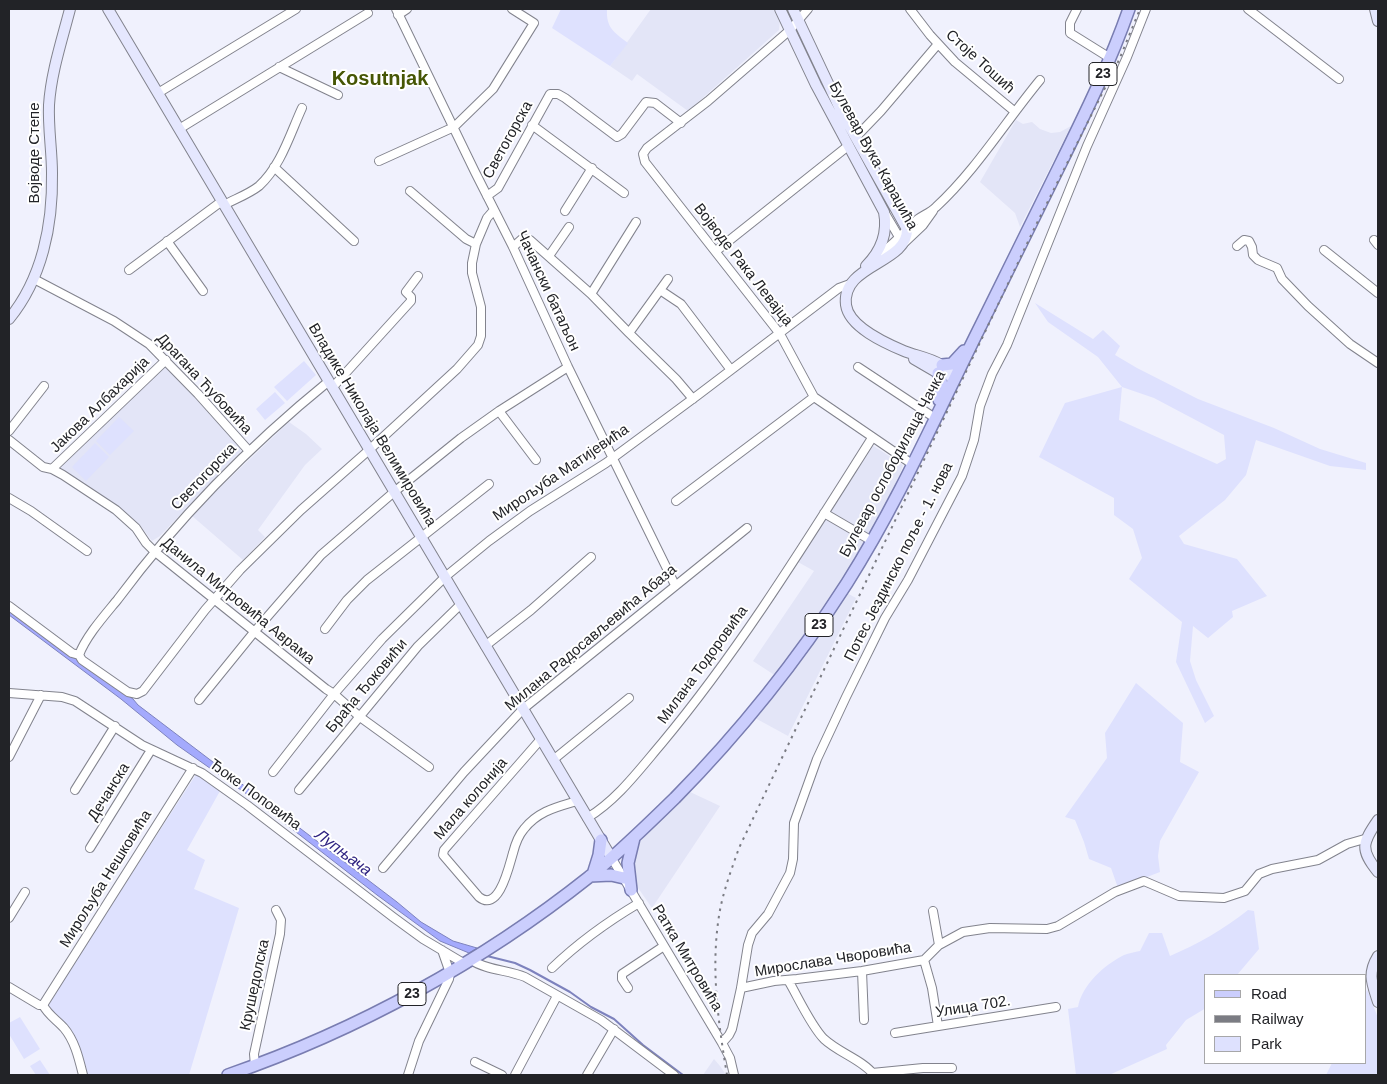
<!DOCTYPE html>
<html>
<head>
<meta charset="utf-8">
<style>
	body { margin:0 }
	#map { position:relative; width:1387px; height:1084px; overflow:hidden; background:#f0f1fd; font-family:Arial,sans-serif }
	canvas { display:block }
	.frame { position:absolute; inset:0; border:10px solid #222327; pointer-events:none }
	.legend { position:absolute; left:1204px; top:974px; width:162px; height:90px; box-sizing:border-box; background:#fff; border:1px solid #a7a7a9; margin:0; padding:6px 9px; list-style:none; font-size:15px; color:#222327 }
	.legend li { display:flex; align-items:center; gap:10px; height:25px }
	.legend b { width:25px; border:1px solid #a7a7a9 }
</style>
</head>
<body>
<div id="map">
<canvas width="1387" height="1084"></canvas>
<div class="frame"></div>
<ul class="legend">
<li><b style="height:6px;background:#cbcefd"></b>Road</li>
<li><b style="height:6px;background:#7b7c83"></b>Railway</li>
<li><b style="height:14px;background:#dee1fe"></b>Park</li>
</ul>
</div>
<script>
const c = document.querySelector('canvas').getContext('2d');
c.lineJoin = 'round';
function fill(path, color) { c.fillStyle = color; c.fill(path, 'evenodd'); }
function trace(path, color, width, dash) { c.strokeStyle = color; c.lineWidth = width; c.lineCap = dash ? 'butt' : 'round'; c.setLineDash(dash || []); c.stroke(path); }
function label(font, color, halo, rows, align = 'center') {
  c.font = font + ' Arial,sans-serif'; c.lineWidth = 4; c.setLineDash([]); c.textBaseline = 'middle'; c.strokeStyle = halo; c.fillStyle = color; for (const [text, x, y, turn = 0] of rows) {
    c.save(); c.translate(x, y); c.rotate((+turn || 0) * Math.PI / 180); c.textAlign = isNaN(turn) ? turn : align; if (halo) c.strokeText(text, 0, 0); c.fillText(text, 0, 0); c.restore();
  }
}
const built = new Path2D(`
	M651,9H776L780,19L779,30L688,111L637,74L632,81L610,66Z
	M1016,120L1023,124L1032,122L1040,129L1051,133L1060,132L1071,126L1020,227L1015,213L980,182Z
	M166,366L240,447L241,451L160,536L152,541L140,525L60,468Z
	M289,422L306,434L322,449L305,465L258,530L265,537L243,560L191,515Z
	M872,445L903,465L896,486L859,554L819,616L776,676L753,661L814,571L798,562L843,488Z
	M845,592L856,598L788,736L755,718Z
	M688,791L720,806L652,908L636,885L631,860L635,848L661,816Z
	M714,1059L720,1066L726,1075H703Z`);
const green = new Path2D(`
	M561,9H607C606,28 614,32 628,43L610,66L552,28Z
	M1035,303L1093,339L1103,330L1120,346L1115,355L1137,368L1198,399L1274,428L1320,449L1366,463V470L1330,466L1256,440L1246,475L1225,500L1179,536L1184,544L1237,559L1267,596L1232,611L1233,617L1208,638L1193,626L1190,661L1196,680L1214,716L1205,723L1176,662L1182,622L1129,579L1142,558L1133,529L1114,515V498L1039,457L1065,403L1122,387L1098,357L1048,322ZM1122,387L1154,398L1224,435L1226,459L1217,464L1119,420Z
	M304,361L316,375L287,401L274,387Z
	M275,392L285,403L265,420L256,409Z
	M119,417L134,431L110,455L96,441Z
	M95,443L109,457L86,481L72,467Z
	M1136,683L1183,723L1180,762L1199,772L1160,841L1158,856L1160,872L1118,888L1111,868L1089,859L1084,842L1075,820L1065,817L1107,758L1105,733Z
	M197,773L220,791L187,850L205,860L194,889L239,908L189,1075H86L80,1047L72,1032L46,1006Z
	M1248,910L1254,911L1259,949L1237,975H1206V1008L1186,1020L1166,1045L1167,1049L1109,1075H1076L1068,1009L1078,1007C1082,985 1104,965 1124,955C1129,953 1135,952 1140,951L1149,933H1162L1170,956C1198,944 1224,929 1248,910Z
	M1367,989L1378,1018V1075H1326L1332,1063H1366V992Z
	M20,1017L40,1049L24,1059L9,1034V1023Z
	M40,1060L50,1075H36L30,1066Z`);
const water = new Path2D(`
	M9,609L133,699L138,705L397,902L421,922L453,941L477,948L469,953L440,941L377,895L251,797L177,745L121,699L9,615Z`);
const stream = new Path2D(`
	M487,956L515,963L530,970L570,992L591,1007L614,1019L643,1045L683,1075`);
const street = new Path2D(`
	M396,9L475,172L513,247L568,367L675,585
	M910,9L930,35L955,62L1014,111
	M1077,9L1070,23V33L1110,58
	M1248,9L1339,79
	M398,15L407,9
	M279,67L338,95
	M158,93L296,9
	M532,125L624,193
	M179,129L368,13
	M856,137L881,111L938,44
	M379,161L454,127L493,89L534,23L512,9
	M274,167L354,241
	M410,191L466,239L476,244
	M487,196L498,188L550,94H558L565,98L617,137L622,134L646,102L655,103L681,123
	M224,205C235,199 249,194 259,186C281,166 290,134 302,108
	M565,211L592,168
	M886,215L899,237L904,243L923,225L933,211
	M1374,240L1378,245
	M167,241L203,291
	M1237,246L1244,240L1249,241L1252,247L1253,255L1258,260L1277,268L1282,279L1308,306L1350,344L1378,363
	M513,247L522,239L530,240L591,294L629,333L668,279
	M1324,250L1378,293
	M716,251L848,146
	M877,255C891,248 903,233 914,222C921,216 930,213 936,207C976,170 1006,121 1040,80
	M549,256L569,227
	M129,270L222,201
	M34,279L114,321L149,344L198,394L249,451
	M660,290L681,304L731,370
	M591,294L636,222
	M629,333L676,379L693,399
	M858,367L935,418
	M332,388L411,301V297L406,292L418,276
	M814,397L912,464
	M499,411L536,460
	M9,431L44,386
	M9,440L43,467L52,469L63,475L116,510L136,528L146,543L154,551L326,689L334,694L360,717L429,767
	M52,469L166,360
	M9,498L31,511L87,551
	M676,501L814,397L780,334L645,162L643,154L647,148L708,101L790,30L808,9
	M824,513L872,541
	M9,606L72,653L79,655
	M325,629L347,600L367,580L489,484
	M485,646L531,610L591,557
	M79,655L82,660L128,692L137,694L143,691L205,610L240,570L301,510L369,450L457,369L478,345L481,336V307L472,273V263L476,244L487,218L494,210
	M79,655C86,636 105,615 118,599C179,517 249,446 329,381
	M9,693L62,697L75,701L142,745L202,773L247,805L393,917L423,939L465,964
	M199,700L255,631L321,555L394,492L461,438L499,411L568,367
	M541,739L464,827L444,850L443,855L479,897C499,913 509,866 513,853C515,845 518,836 524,829C538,811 557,807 577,801
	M9,757L41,695
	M553,760L629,698
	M273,772L334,694L382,639L445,577L489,541L530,511L606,463L698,395L839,288L850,284
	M75,790L115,726
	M299,790L418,646L461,604
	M587,818C617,800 639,770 662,743C741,648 806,542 872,438
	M90,848L151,750
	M611,857L722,1043L730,1058L734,1075
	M383,868L464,772L523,709L747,528
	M933,911L939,945
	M9,918L25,892
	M471,960C486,970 508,970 525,977L601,1020L674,1075
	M924,960L932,988L938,1026
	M552,968C578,943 607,922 639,903
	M862,971L864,1020
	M788,980C798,997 811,1026 824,1039C839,1053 863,1060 874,1075
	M9,987L39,1005H43
	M628,988L622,979V974L664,946
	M741,988L774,981L797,979L862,971L924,960L939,945L963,932L990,928L1047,929L1058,926L1115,892L1144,881L1179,896L1224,898L1245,891L1259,874L1272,869L1318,860L1347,844L1368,838
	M43,1005L193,768
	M43,1005C48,1015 57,1020 64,1028C75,1041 79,1059 83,1075
	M895,1033L1056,1007
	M722,1043L729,1035L732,1029L741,988L748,945L752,933L768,914L790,873L793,859L794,823L817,759L846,697L885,618L908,580L962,476L974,440L980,406L992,374L1007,345L1087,146L1127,57L1146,9
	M475,1062L502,1075
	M255,1066L254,1054L280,934L281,920L276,910
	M872,1073L923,1068H952
	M408,1075L419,1041L449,979L450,973L442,950
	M515,1075L557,996
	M587,1075L614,1029`);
const secondary = new Path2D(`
	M108,9L611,857
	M780,9L816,85L884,212C888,233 881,251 866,266
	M793,9L842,113L907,229C908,264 841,264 846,305C849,327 885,343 904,351C921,358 949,360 953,382
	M1375,9L1378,21
	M9,319C42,279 53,225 52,173C52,151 48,128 49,105C51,73 62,40 70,9
	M914,359L938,373L945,375
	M1378,820C1362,843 1360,850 1378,872
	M1378,956C1367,974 1372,983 1378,1002`);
const primary = new Path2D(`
	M942,365L952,364L964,351
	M938,373C944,382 941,390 939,400
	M594,871L599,855L601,840
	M590,876L611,875L624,878
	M631,890L628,863L634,838
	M228,1075C358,1030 482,962 589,877C619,853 647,825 675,798C740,732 797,661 847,583C899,501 938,411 981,325C1006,275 1030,225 1055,175C1082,120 1109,66 1129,9`);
const rail = new Path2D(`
	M727,1075C718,1021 710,965 720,910C724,889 732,868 739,848L1035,227L1119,60L1140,9`);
const shields = [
	[1103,74,28],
	[819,625,28],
	[412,994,28]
];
const shieldNames = [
	["23",1103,74],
	["23",819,625],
	["23",412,994]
];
const streetNames = [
	["Стоје Тошић",980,62,42],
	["Светогорска",508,140,-61],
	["Војводе Степе",35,153,-90],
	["Булевар Вука Караџића",873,156,61],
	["Војводе Рака Левајца",743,265,52],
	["Чачански батаљон",548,291,65],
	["Драгана Ћубовића",204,384,47],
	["Јакова Албахарија",100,405,-44],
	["Владике Николаја Велимировића",372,425,59],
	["Булевар ослободилаца Чачка",893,464,-62],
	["Мирољуба Матијевића",561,473,-34],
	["Светогорска",204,477,-46],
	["Потес Јездинско поље - 1. нова",899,562,-63],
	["Данила Митровића Аврама",238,601,39],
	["Милана Радосављевића Абаза",591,638,-40],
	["Милана Тодоровића",703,665,-54],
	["Браћа Ђоковићи",367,686,-50],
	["Дечанска",109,792,-58],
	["Ђоке Поповића",255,795,36],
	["Мала колонија",471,799,-49],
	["Мирољуба Нешковића",106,879,-58],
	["Ратка Митровића",687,958,59],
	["Мирослава Чворовића",833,960,-9],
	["Крушедолска",255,985,-78],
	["Улица 702.",973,1007,-9]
];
const waterNames = [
	["Лупњача",343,853,37]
];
const districtNames = [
	["Kosutnjak",380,79]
];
fill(built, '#e3e5f7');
fill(green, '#dee1fe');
fill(water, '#a4aafd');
trace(water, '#7d82bd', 1);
trace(stream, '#7d82bd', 2);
trace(street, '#82838d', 10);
trace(secondary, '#82838d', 12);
trace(primary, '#797db1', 14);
trace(street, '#fff', 8);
trace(secondary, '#e5e7fe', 10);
trace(primary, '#cbcefd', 11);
trace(rail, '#7b7c83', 2, [2.5, 5]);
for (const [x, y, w] of shields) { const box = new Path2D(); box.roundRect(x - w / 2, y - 11.5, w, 23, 4); c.fillStyle = '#fff'; c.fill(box); trace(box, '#222327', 1); }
label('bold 14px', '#222327', null, shieldNames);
label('15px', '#222327', '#fff', streetNames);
label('italic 16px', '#302582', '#fff', waterNames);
label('bold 20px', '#465605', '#fff', districtNames);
</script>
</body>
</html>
